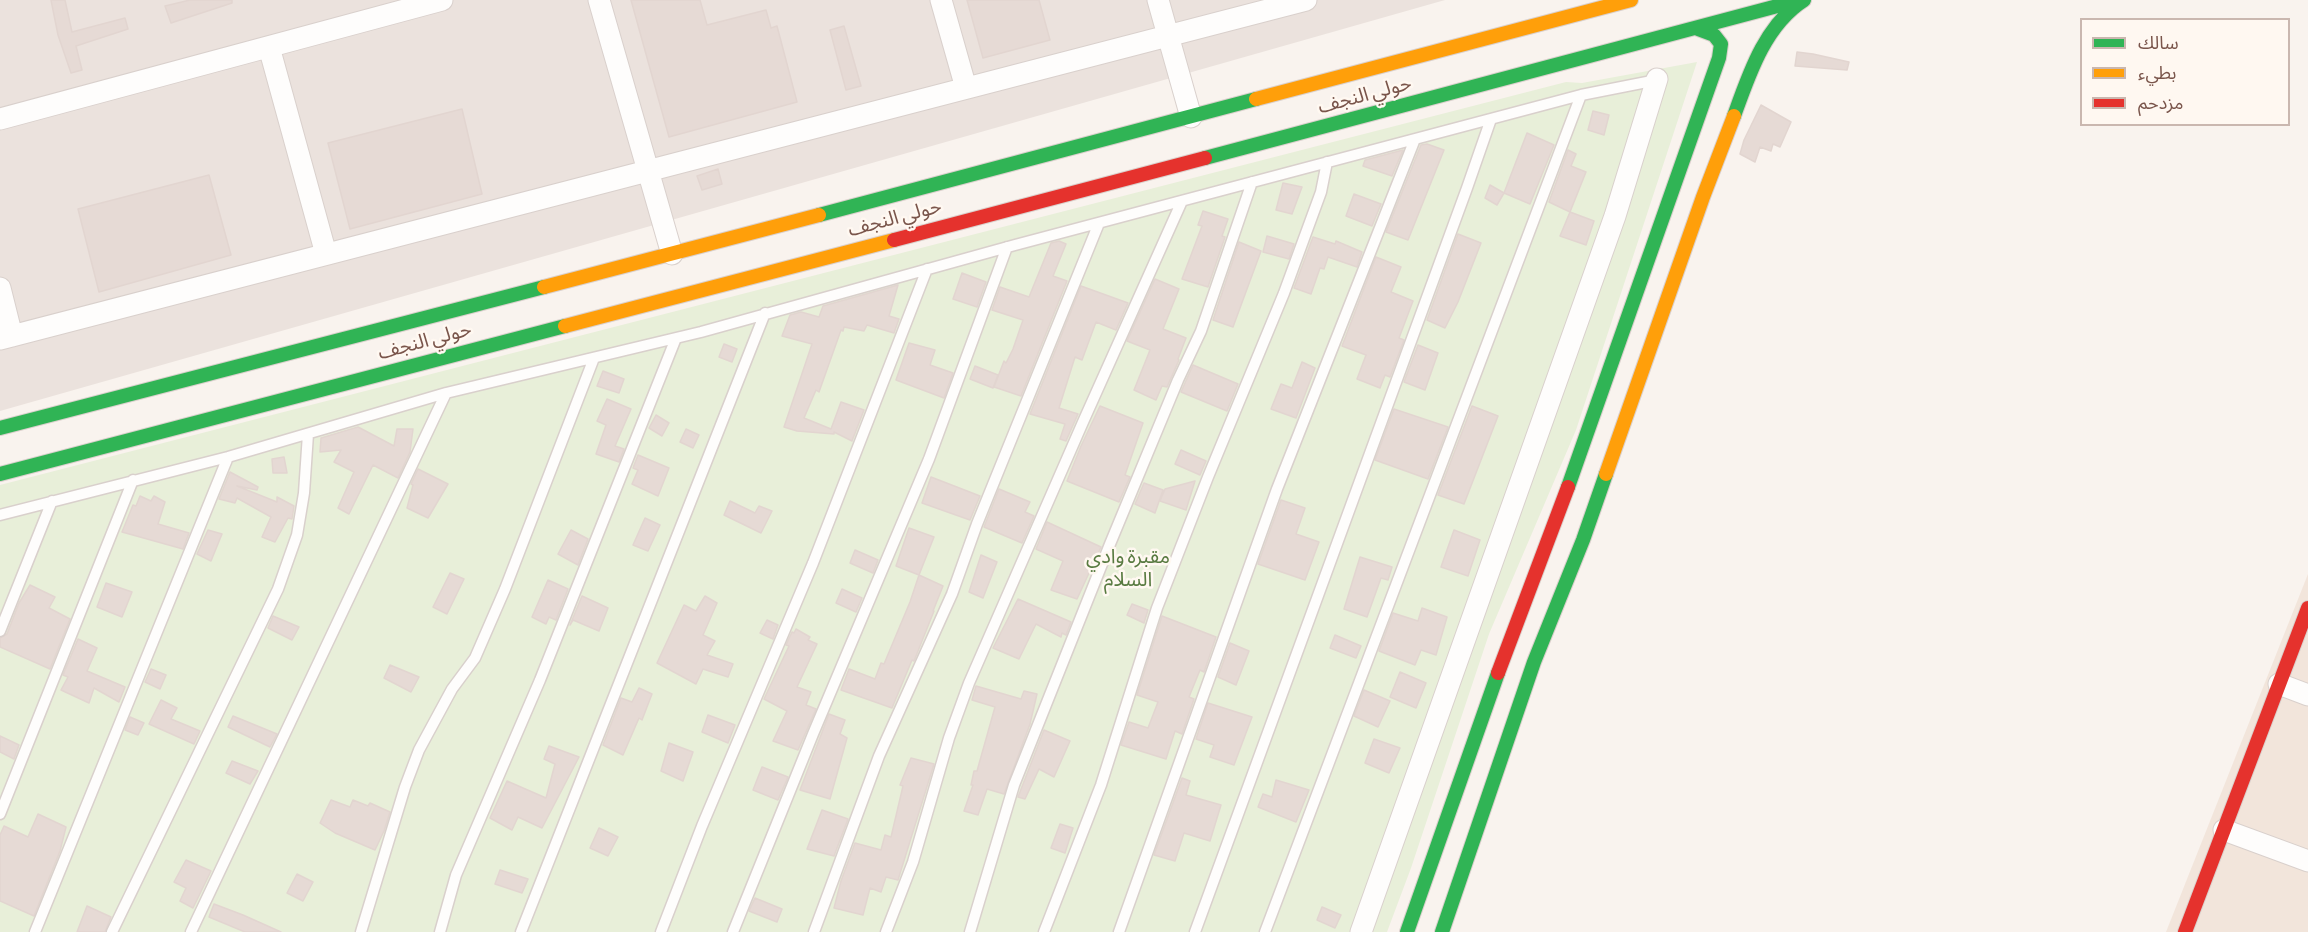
<!DOCTYPE html>
<html>
<head>
<meta charset="utf-8">
<style>
	body { margin:0 }
	#map { position:relative; width:2308px; height:932px; overflow:hidden; background:#f9f3ee; font-family:"Sofia Sans Condensed","Noto Sans Arabic",sans-serif }
	canvas { display:block }
	.legend { position:absolute; left:2080px; top:18px; width:210px; height:108px; box-sizing:border-box; background:#fff8f1; border:2px solid #cab7af; margin:0; padding:8px 10px; list-style:none; font-size:18px; color:#7a554b }
	.legend li { display:flex; align-items:center; gap:12px; height:30px }
	.legend b { width:30px; border:2px solid #cab7af }
</style>
</head>
<body>
<div id="map">
<canvas width="2308" height="932"></canvas>
<ul class="legend">
<li><b style="height:8px;background:#30b455"></b>سالك</li>
<li><b style="height:8px;background:#ff9f0a"></b>بطيء</li>
<li><b style="height:8px;background:#e5322d"></b>مزدحم</li>
</ul>
</div>
<script>
const c = document.querySelector('canvas').getContext('2d');
c.lineJoin = 'round';
function fill(path, color) { c.fillStyle = color; c.fill(path, 'evenodd'); }
function trace(path, color, width, dash) { c.strokeStyle = color; c.lineWidth = width; c.lineCap = dash ? 'butt' : 'round'; c.setLineDash(dash || []); c.stroke(path); }
function label(font, color, halo, rows, align = 'center') {
  c.font = font + ' "Sofia Sans Condensed","Noto Sans Arabic",sans-serif'; c.lineWidth = 5; c.setLineDash([]); c.textBaseline = 'middle'; c.strokeStyle = halo; c.fillStyle = color; for (const [text, x, y, turn = 0] of rows) {
    c.save(); c.translate(x, y); c.rotate((+turn || 0) * Math.PI / 180); c.textAlign = isNaN(turn) ? turn : align; if (halo) c.strokeText(text, 0, 0); c.fillText(text, 0, 0); c.restore();
  }
}
const residential = new Path2D(`
	M2308,574V932H2166Z`);
const industrial = new Path2D(`
	M0,0H1445L0,411Z`);
const green = new Path2D(`
	M1697,62L1576,430L1489,634L1411,868L1387,932H0V485L1566,82L1582,83Z`);
const building = new Path2D(`
	M51,0H65L72,32L125,18L128,29L76,46L82,70L71,73L58,35Z
	M190,0H232V3L171,23L165,6Z
	M631,0H700L707,25L766,10L771,28L777,26L797,102L669,137Z
	M967,0H1039L1050,40L983,58Z
	M844,26L861,86L846,90L830,30Z
	M1797,52L1813,54L1849,62L1847,70L1795,66Z
	M1761,105L1791,122L1780,147L1773,144L1771,151L1760,147L1755,162L1740,154L1744,140Z
	M462,109L482,194L350,229L328,143Z
	M1593,111L1609,115L1604,135L1588,130Z
	M1527,133L1554,145L1530,204L1504,193Z
	M1427,144L1444,150L1408,240L1386,232L1421,145Z
	M1403,150L1392,176L1363,166L1365,160Z
	M1568,150L1576,154L1571,166L1586,172L1570,212L1549,202Z
	M718,169L722,184L702,190L697,176Z
	M209,175L231,255L99,292L78,209Z
	M1283,183L1302,187L1292,214L1276,210Z
	M1490,185L1504,193L1497,205L1485,198Z
	M1354,194L1381,204L1372,226L1346,216Z
	M1203,211L1228,219L1222,236L1225,237L1208,287L1182,279L1202,226L1198,225Z
	M1570,212L1594,221L1586,245L1560,236Z
	M1458,234L1481,243L1458,302L1445,328L1427,320Z
	M1267,236L1294,244L1289,259L1263,252Z
	M1313,237L1335,244L1336,241L1362,252L1357,267L1328,257L1324,269L1320,268L1311,294L1294,288Z
	M1059,241L1066,244L1053,276L1067,281L1021,396L994,387L1004,361L1006,363L1013,349L1023,320L992,310L1000,287L1029,297L1051,243Z
	M1239,242L1261,251L1233,327L1213,320Z
	M1376,257L1401,267L1391,292L1413,301L1399,338L1404,340L1390,377L1385,375L1380,388L1357,379L1366,355L1342,346Z
	M962,273L986,282L977,307L953,299Z
	M1155,279L1179,289L1163,329L1186,338L1178,359L1179,360L1167,387L1162,386L1156,400L1134,390L1150,350L1127,341Z
	M898,285L889,316L899,319L894,333L867,325L864,331L844,327L843,331L841,330L819,392L816,390L804,418L831,429L841,402L864,410L852,441L834,432V434L797,431L784,427L812,344L782,336L790,315L801,312L819,317L823,306Z
	M1081,286L1128,303L1116,330L1096,322L1082,360L1075,357L1059,408L1078,414L1066,441L1060,439L1065,424L1030,414Z
	M909,343L935,350L930,365L953,373L944,398L896,380Z
	M724,344L737,349L732,362L719,357Z
	M1418,345L1438,353L1425,390L1404,382Z
	M1302,362L1315,368L1296,418L1271,409L1281,384L1292,388Z
	M1193,365L1238,384L1227,411L1181,392Z
	M975,366L998,375L993,388L970,379Z
	M603,371L624,379L619,393L597,386Z
	M607,399L631,409L615,446L624,449L619,462L596,454L606,425L597,421Z
	M1100,406L1143,423L1125,475L1130,477L1119,502L1067,481L1081,446Z
	M1472,406L1498,416L1464,504L1438,495Z
	M1394,409L1448,427L1428,479L1375,460Z
	M656,415L669,423L662,436L649,428Z
	M358,427L394,446L397,429H413L410,452L398,478L373,465L349,514L338,508L354,472L334,462L341,450L320,452L321,438Z
	M686,429L699,435L693,448L680,442Z
	M1181,450L1206,461L1200,475L1175,464Z
	M638,455L669,468L658,496L632,484L638,470L633,468Z
	M284,457L287,473H273L272,459Z
	M418,469L448,484L428,518L407,508L413,485L411,484Z
	M230,472L258,487L257,490L237,486L277,502V497L294,506L292,519L288,518L275,542L262,537L271,517L237,498L235,503L219,499Z
	M931,477L980,496L970,520L922,503Z
	M1195,481L1186,510L1160,501L1165,489Z
	M1144,483L1163,490L1155,513L1135,504Z
	M999,489L1030,502L1025,512L1034,516L1022,543L984,527Z
	M140,496L151,501L154,496L165,502L158,524L189,533L183,549L122,532L133,505L136,506Z
	M1281,500L1305,508L1296,534L1319,542L1305,580L1258,564Z
	M730,501L755,513L759,506L772,511L761,533L724,515Z
	M645,518L660,525L648,551L633,545Z
	M1047,522L1101,547L1077,599L1051,590L1063,561L1036,549Z
	M909,528L934,537L919,575L896,566Z
	M208,530L222,534L211,561L197,554Z
	M571,530L588,539L578,565L558,554Z
	M1454,530L1480,540L1468,576L1441,567Z
	M855,550L878,560L873,573L850,563Z
	M981,555L997,562L983,598L969,592Z
	M1360,557L1392,567L1388,580L1381,578L1367,617L1344,609Z
	M450,573L464,579L447,614L433,607Z
	M919,575L943,586L933,611H934L914,661L912,660L892,708L841,690L849,669L875,679L881,663L884,664L910,602Z
	M548,580L568,589L556,620L549,617L546,624L532,617Z
	M106,583L132,592L122,617L97,607Z
	M30,585L55,597L49,608L70,619L50,669L0,647V638L7,634L19,603Z
	M842,589L862,598L856,612L836,603Z
	M582,596L608,608L599,631L573,620L570,625Z
	M705,596L717,603L703,635L715,641L707,655L733,664L728,677L703,669L696,684L657,663L684,605L696,611Z
	M1018,599L1071,622L1066,635L1062,633L1061,637L1036,624L1019,659L993,648Z
	M1132,604L1148,610L1144,623L1127,615Z
	M1422,608L1447,617L1436,655L1421,650L1415,665L1379,651L1393,613L1418,621Z
	M273,616L299,627L292,640L268,628Z
	M1162,616L1216,637L1204,672L1200,670L1189,697L1194,699L1182,734L1175,731L1166,759L1121,745L1129,722L1148,728L1158,702L1137,695Z
	M767,620L778,625L773,639L760,633Z
	M796,629L810,637L808,640L817,644L797,687L811,692L806,705L816,709L798,750L773,741L787,711L764,699L789,646L786,645L792,632L794,633Z
	M1335,635L1361,646L1356,658L1330,648Z
	M78,639L97,648L87,671L125,687L119,702L94,688L89,703L61,690L68,677L63,675Z
	M1230,643L1249,651L1236,685L1218,677Z
	M390,665L419,677L411,692L384,678Z
	M151,669L166,675L160,689L145,682Z
	M1400,672L1426,683L1416,708L1390,697Z
	M976,686L1021,699L1024,691L1037,694L1030,724L1004,794L987,789L978,815L964,811L973,785H971L974,771H977L995,707L972,700Z
	M639,688L652,694L642,720L639,718L623,755L603,745L621,698L632,702Z
	M1364,690L1390,701L1378,727L1354,716Z
	M161,700L177,708L171,719L200,731L194,744L149,724Z
	M1208,703L1252,717L1234,765L1210,757L1214,745L1196,739Z
	M829,714L845,720L840,734L847,738L830,799L800,790Z
	M708,715L735,725L728,743L702,732Z
	M233,716L277,734L270,747L228,727Z
	M130,717L144,723L138,735L125,730Z
	M1044,730L1070,741L1054,777L1039,769L1025,799L1018,797Z
	M0,736L19,745L14,759L0,752Z
	M1374,739L1400,748L1389,773L1365,763Z
	M669,743L693,752L683,781L661,771Z
	M549,746L579,757L542,828L518,817L512,830L490,818L507,781L546,798L555,764L544,759Z
	M911,758L934,764L898,880L886,877L881,892L870,888L863,915L834,908L841,881L855,843L881,850L885,835L891,837L903,786L900,785Z
	M232,761L258,771L250,784L226,773Z
	M762,767L788,777L778,800L753,790Z
	M1182,778L1190,781L1186,795L1221,805L1210,841L1184,833L1175,861L1154,855Z
	M1276,780L1309,790L1296,822L1258,807L1263,794L1272,797Z
	M331,800L350,807L353,800L368,806L370,803L390,812L384,831L375,850L335,833L320,823Z
	M822,810L848,819L834,856L807,849Z
	M38,814L66,827L60,851L34,916L0,901V835L4,826L28,837Z
	M1060,824L1073,828L1065,853L1051,848Z
	M599,828L618,837L608,856L590,848Z
	M186,860L211,871L193,908L180,901L186,888L174,882Z
	M500,870L528,879L522,893L495,884Z
	M297,874L313,882L303,901L287,893Z
	M755,898L782,909L777,922L749,911Z
	M214,904L243,915L281,932H245L209,917Z
	M87,906L111,917L105,932H77Z
	M1322,907L1341,915L1335,928L1317,920Z`);
const lane = new Path2D(`
	M0,515L228,457L446,393L701,332L1015,245L1581,95L1657,80
	M0,631L52,501
	M0,814L133,480
	M35,932L228,457
	M112,932L278,589L297,535L304,493L308,434
	M191,932L446,393
	M361,932L405,787L419,750L452,689L475,658L505,589L594,358
	M440,932L456,875L540,680L676,338
	M521,932L765,313
	M661,932L702,826L813,563L927,269
	M733,932L813,734L929,459L1007,247
	M814,932L879,756L952,594L977,524L1099,223
	M886,932L913,862L949,738L969,683L1083,422L1182,201
	M970,932L1014,785L1110,544L1178,380L1201,331L1252,182
	M1044,932L1101,785L1157,608L1208,477L1284,293L1321,192L1327,162
	M1119,932L1277,489L1415,139
	M1195,932L1467,188L1491,119
	M1265,932L1581,95`);
const street = new Path2D(`
	M599,0L672,254
	M941,0L966,88
	M1158,0L1191,117
	M269,47L326,254
	M0,119L442,0
	M0,288L12,336
	M0,339L1306,0
	M2279,684L2308,695
	M2224,830L2308,861
	M1361,932L1615,216L1657,79`);
const fast = new Path2D(`
	M1734,116C1749,74 1765,25 1804,0
	M1205,158L1800,0
	M819,215L1256,99
	M0,428L544,287
	M0,474L565,326
	M1568,487L1719,58L1721,44L1714,35L1698,29
	M1407,932L1498,673
	M1442,932L1534,662L1583,540L1606,474`);
const slow = new Path2D(`
	M1256,99L1631,0
	M544,287L819,215
	M565,326L894,240
	M1606,474L1703,197L1734,116`);
const jam = new Path2D(`
	M894,240L1205,158
	M1498,673L1568,487
	M2185,932L2308,608`);
const streetNames = [
	["حولي النجف",1365,96,-15],
	["حولي النجف",895,219,-15],
	["حولي النجف",425,342,-15]
];
const parkNames = [
	["مقبرة وادي",1128,558],
	["السلام",1128,581]
];
fill(residential, '#f2e5db');
fill(industrial, '#ebe2dd');
fill(green, '#e8efd9');
fill(building, '#e6dad5');
trace(building, '#e2d5d0', 1.5);
trace(lane, '#d9d0cc', 13);
trace(street, '#d9d0cc', 23);
trace(fast, '#dad0cc', 16);
trace(slow, '#dad0cc', 16);
trace(jam, '#dad0cc', 16);
trace(lane, '#fefdfc', 10);
trace(street, '#fefdfc', 21);
trace(fast, '#30b455', 14);
trace(slow, '#ff9f0a', 14);
trace(jam, '#e5322d', 14);
label('20px', '#7a554b', '#fff8f1', streetNames);
label('20px', '#587a40', '#fff8f1', parkNames);
</script>
</body>
</html>
